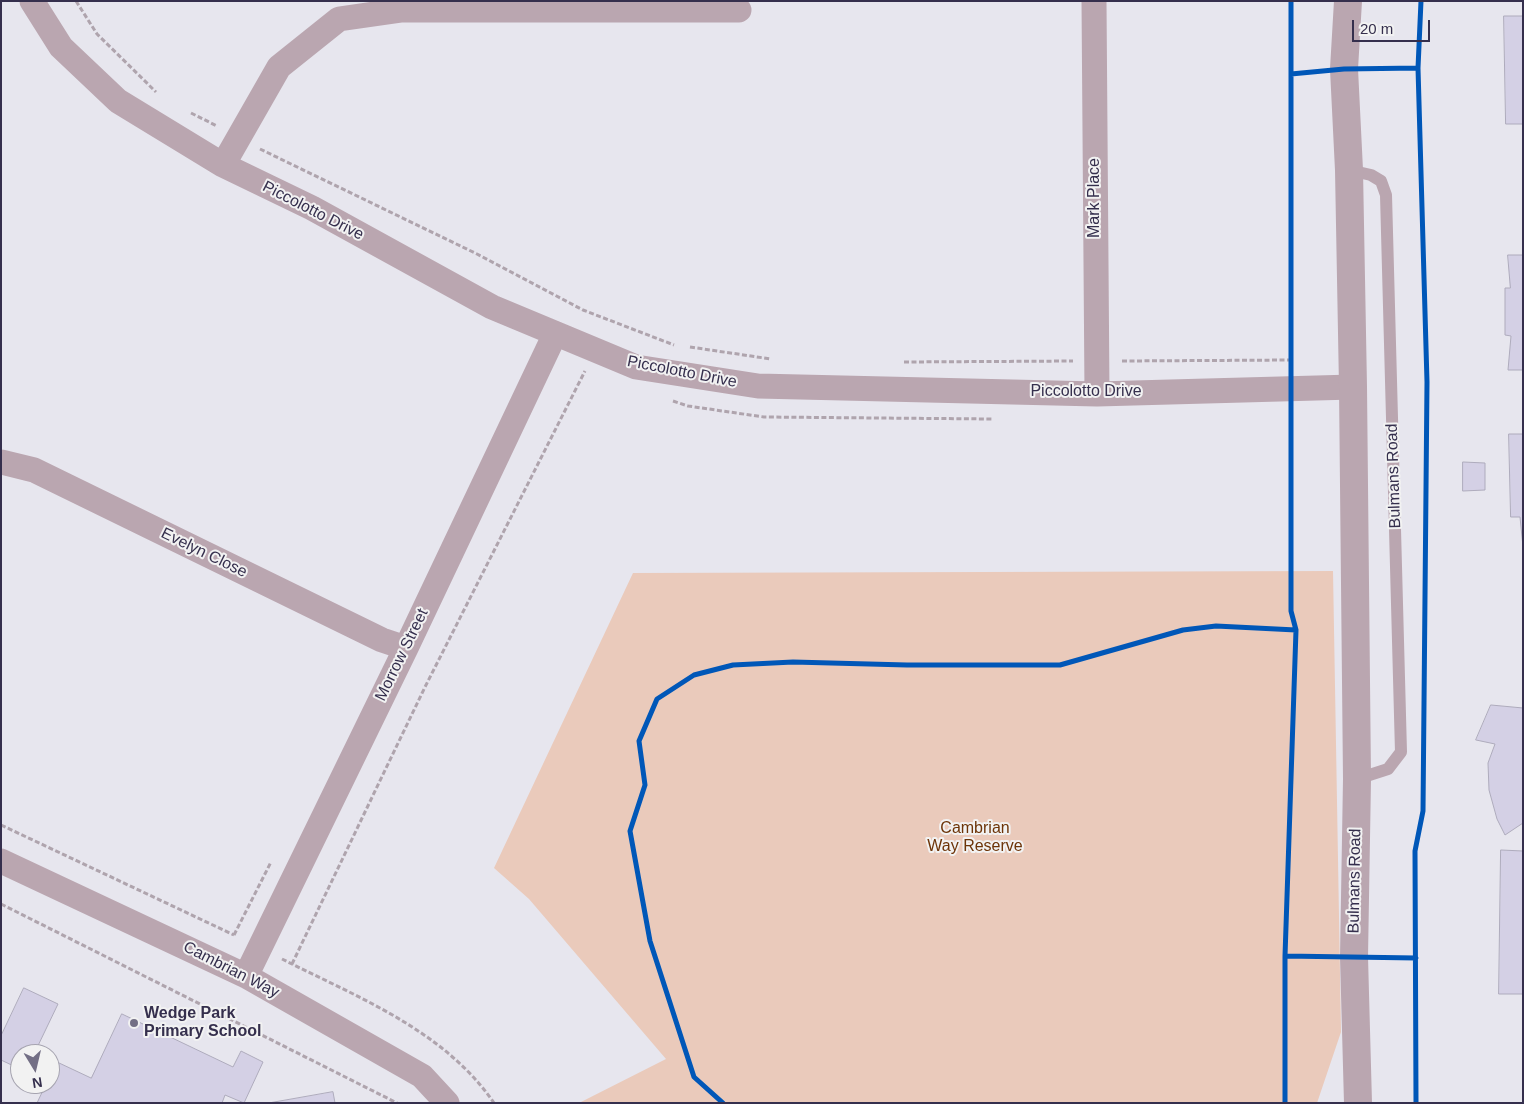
<!DOCTYPE html>
<html>
<head>
<meta charset="utf-8">
<style>
	body { margin:0 }
	#map { position:relative; width:1524px; height:1104px; overflow:hidden; background:#e7e6ee; font-family:Arial,sans-serif }
	canvas { display:block }
	.frame { position:absolute; inset:0; border:2px solid #352f4d; pointer-events:none }
	.north { position:absolute; left:10px; top:1044px; width:50px; height:50px; box-sizing:border-box; background:#f2f2f2; border:1px solid #a6a4b0; border-radius:50%; rotate:171deg; font-size:14px; font-weight:700; line-height:20px; text-align:center; color:#352f4d }
	.north::after { content:''; display:block; margin:auto; width:18px; height:22px; background:#736f85; clip-path:polygon(50% 0,100% 100%,50% 72%,0 100%) }
	.scale { position:absolute; left:1352px; top:20px; width:78px; height:22px; box-sizing:border-box; border:2px solid #352f4d; border-top:0; padding-left:6px; font-size:15px; line-height:18px; white-space:nowrap; color:#352f4d; -webkit-text-stroke:4px #f2f2f2; paint-order:stroke }
</style>
</head>
<body>
<div id="map">
<canvas width="1524" height="1104"></canvas>
<div class="frame"></div>
<div class="north">N</div>
<div class="scale">20 m</div>
</div>
<script>
const c = document.querySelector('canvas').getContext('2d');
c.lineJoin = 'round';
function fill(path, color) { c.fillStyle = color; c.fill(path, 'evenodd'); }
function trace(path, color, width, dash) { c.strokeStyle = color; c.lineWidth = width; c.lineCap = dash ? 'butt' : 'round'; c.setLineDash(dash || []); c.stroke(path); }
function label(font, color, halo, rows, align = 'center') {
  c.font = font + ' Arial,sans-serif'; c.lineWidth = 4; c.setLineDash([]); c.textBaseline = 'middle'; c.strokeStyle = halo; c.fillStyle = color; for (const [text, x, y, turn = 0] of rows) {
    c.save(); c.translate(x, y); c.rotate((+turn || 0) * Math.PI / 180); c.textAlign = isNaN(turn) ? turn : align; if (halo) c.strokeText(text, 0, 0); c.fillText(text, 0, 0); c.restore();
  }
}
const green = new Path2D(`
	M1333,571L1341,1032L1317,1103H579L666,1059L529,899L494,868L633,573Z`);
const building = new Path2D(`
	M1504,16H1523V124H1506Z
	M1508,255H1523V370H1508L1511,336L1505,335V288H1510Z
	M1509,434H1523V547L1520,517H1511Z
	M1463,462L1485,463V490L1463,491Z
	M1491,705L1523,708V823L1505,835L1497,819L1489,790L1488,763L1495,744L1476,740Z
	M1501,850L1523,851V994H1499Z
	M24,988L58,1004L34,1054H20V1069L1,1060V1036Z
	M122,1014L233,1067L241,1051L263,1062L244,1103L225,1095L222,1103H37L46,1084H50V1076L57,1062L91,1078Z
	M333,1092L335,1103H269Z`);
const path = new Path2D(`
	M76,1L97,34L156,92
	M191,113L217,126
	M260,149L477,254L583,310L674,345
	M690,347L771,359
	M1122,361L1291,360
	M904,362L1073,361
	M673,401L688,406L764,417L993,419
	M1,825L234,935
	M1,904L397,1103
	M234,935L271,862
	M282,959C357,997 444,1030 494,1103
	M292,964L425,687L585,371`);
const service = new Path2D(`
	M1349,170L1371,175L1381,181L1386,195L1401,752L1388,769L1357,779`);
const minor = new Path2D(`
	M32,1L61,47L118,101L223,165L312,208L492,307L636,367L758,386L1097,394L1353,387
	M1094,1L1097,394
	M223,165L279,67L339,19L402,10H739
	M1,462L34,470L382,640L406,648
	M1,861L246,976L422,1076L447,1103
	M246,976L406,648L555,334`);
const tertiary = new Path2D(`
	M1348,1L1344,69L1349,170L1353,387L1357,779L1354,957L1358,1103`);
const cycleway = new Path2D(`
	M1291,74L1344,69L1418,68
	M1285,956L1416,958
	M723,1103L694,1077L650,941L630,831L645,785L639,741L657,699L694,675L733,665L793,662L907,665H1060L1183,630L1216,626L1296,630
	M1285,1103V956L1296,630L1291,611V1
	M1416,1103L1415,851L1423,811L1427,382L1418,68L1421,1`);
const markers = [
	[134,1023,5,"#736f85"]
];
const streetNames = [
	["Mark Place",1095,198,-90],
	["Piccolotto Drive",313,211,27],
	["Piccolotto Drive",682,372,11],
	["Piccolotto Drive",1086,392],
	["Bulmans Road",1394,476,-92],
	["Evelyn Close",204,553,26],
	["Morrow Street",402,655,-64],
	["Bulmans Road",1355,881,-89],
	["Cambrian Way",231,970,27]
];
const parkNames = [
	["Cambrian",975,829],
	["Way Reserve",975,847]
];
const poiNames = [
	["Wedge Park",144,1014],
	["Primary School",144,1032]
];
fill(green, '#eacabb');
fill(building, '#d4d0e5');
trace(building, '#aeabbc', 1);
trace(path, '#afa4ad', 3, [5, 2.5]);
trace(service, '#baa6b0', 12);
trace(minor, '#baa6b0', 25);
trace(tertiary, '#baa6b0', 28);
trace(cycleway, '#0057b8', 5);
for (const [x, y, r, color] of markers) { const dot = new Path2D(); dot.arc(x, y, r, 0, 2 * Math.PI); c.fillStyle = color; c.fill(dot); trace(dot, '#f2f2f2', 2); }
label('16px', '#352f4d', '#f2f2f2', streetNames);
label('16px', '#6d3408', '#f2f2f2', parkNames);
label('bold 16px', '#352f4d', '#f2f2f2', poiNames, 'left');
</script>
</body>
</html>
